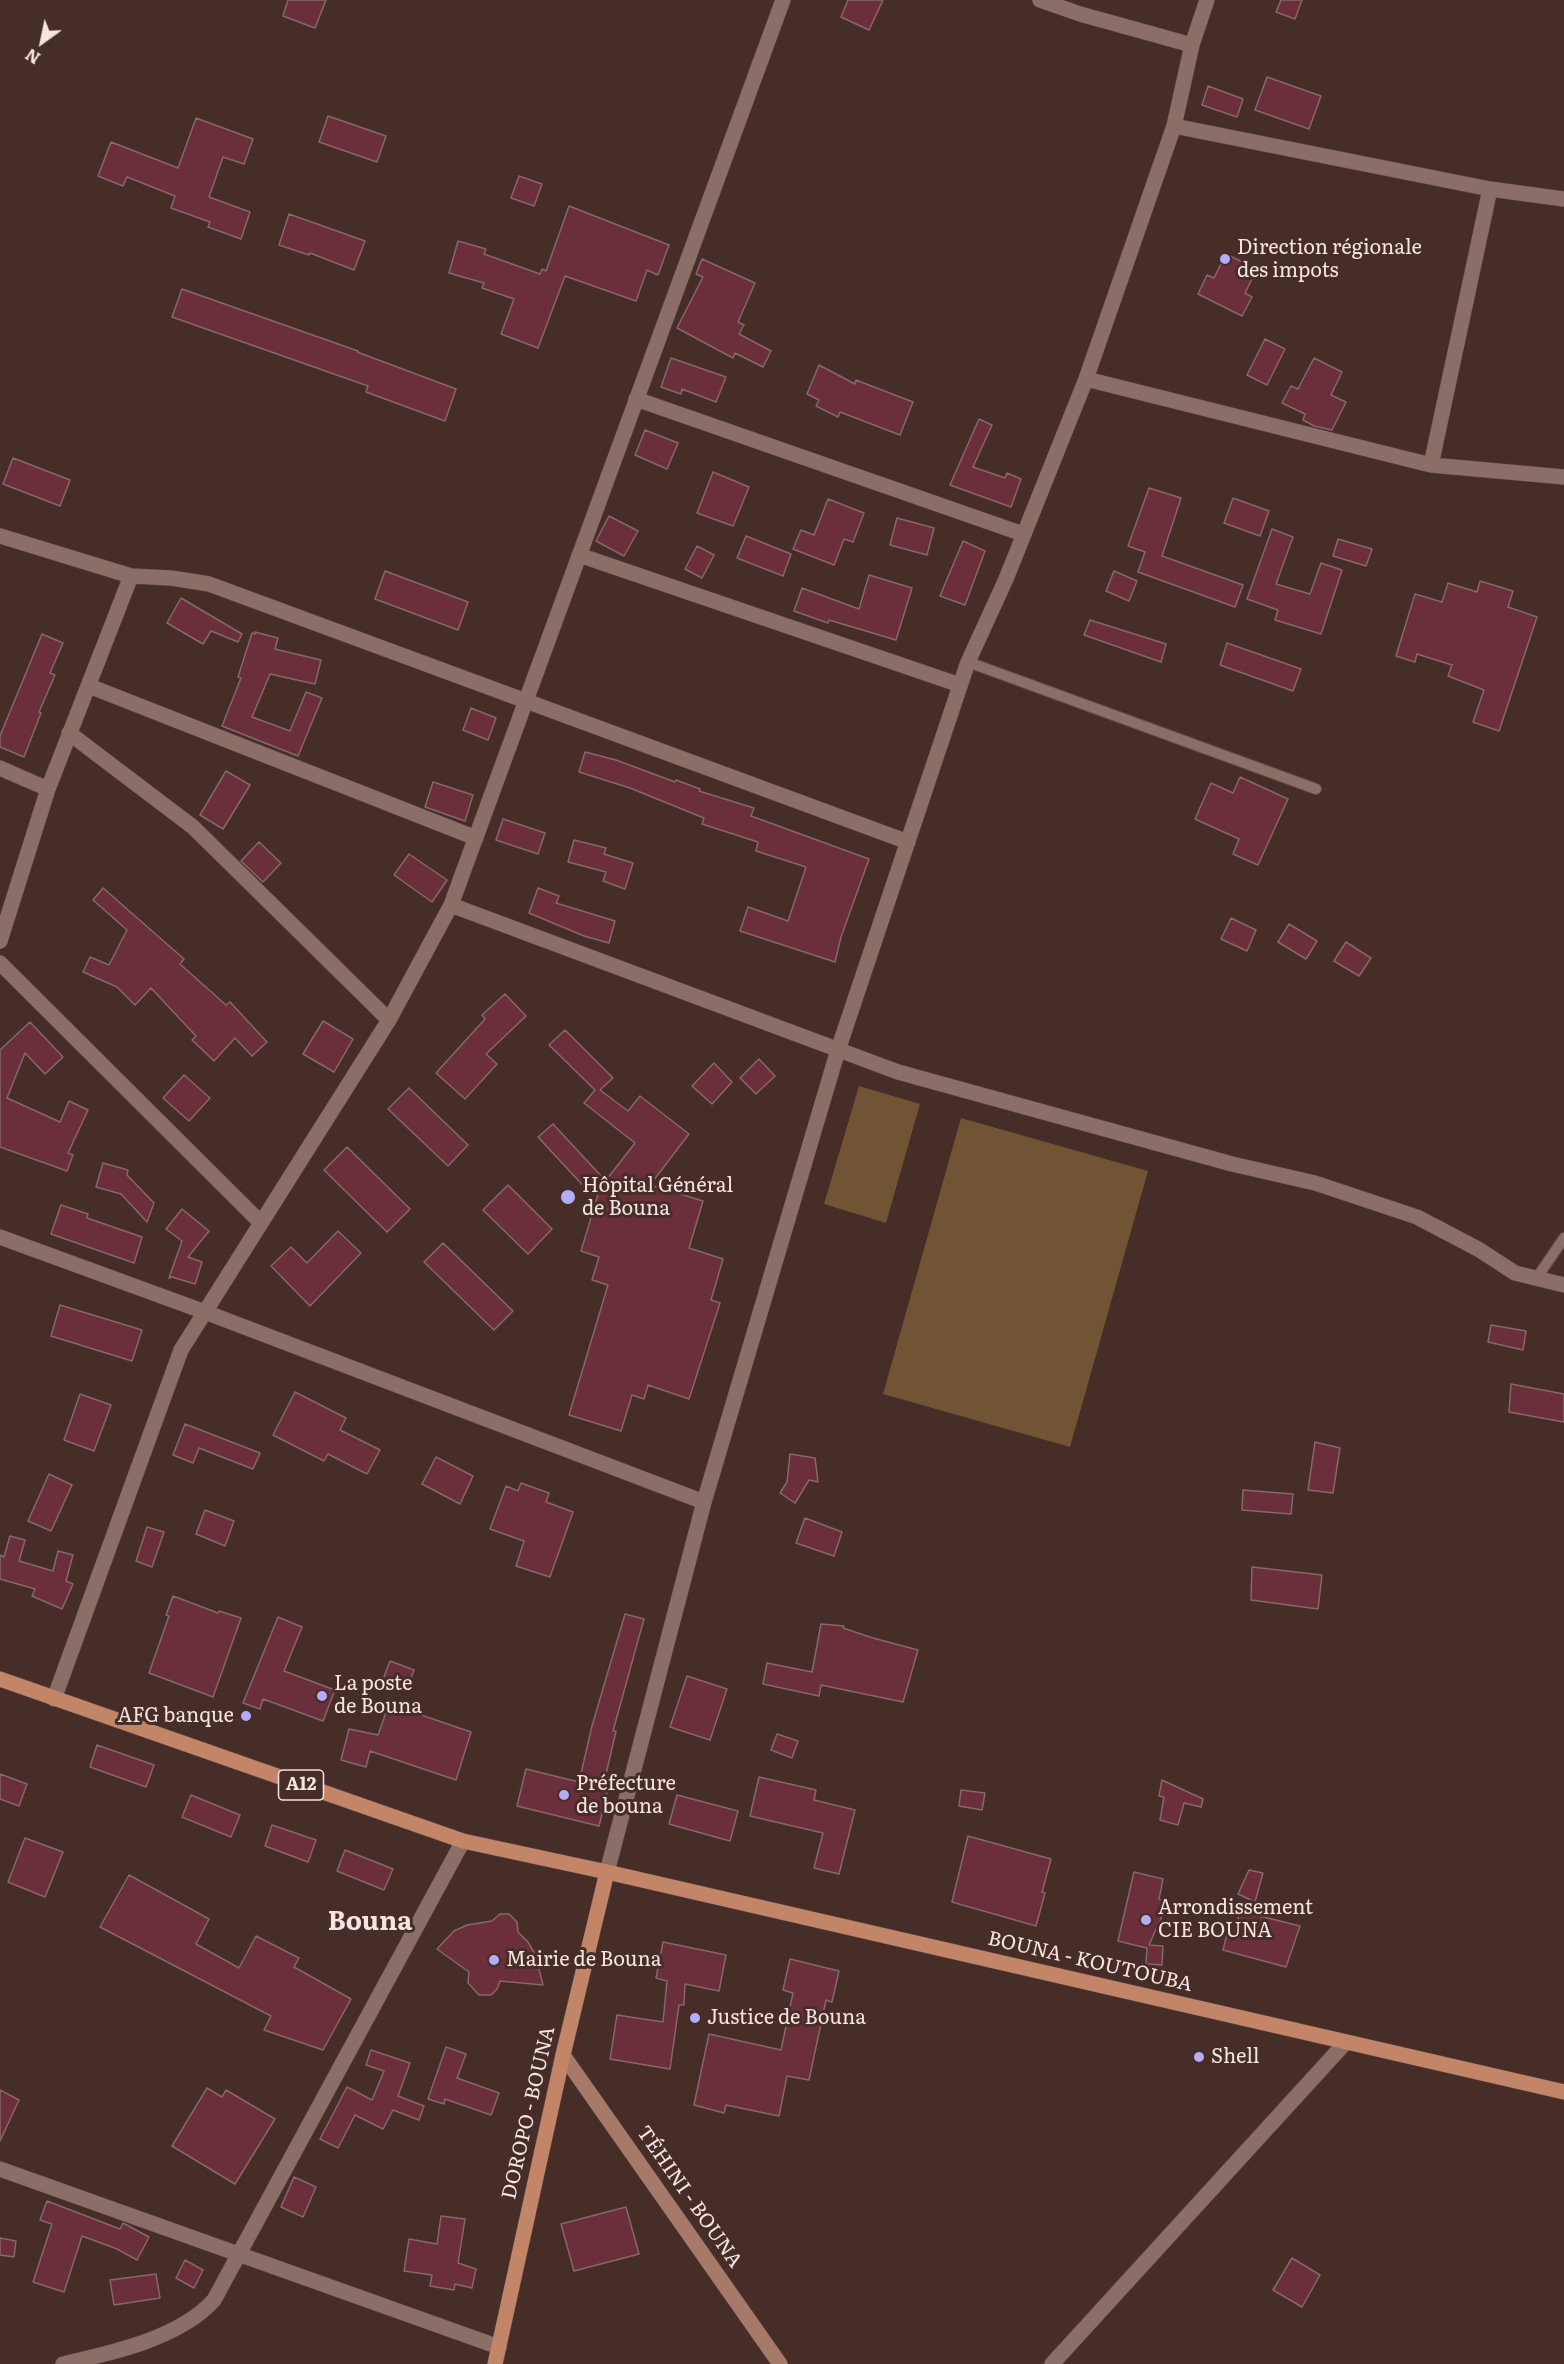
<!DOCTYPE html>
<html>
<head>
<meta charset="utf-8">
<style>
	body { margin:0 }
	#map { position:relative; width:1564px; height:2364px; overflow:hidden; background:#472d28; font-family:Literata,serif }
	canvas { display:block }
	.north { position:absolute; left:12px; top:12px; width:60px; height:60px; -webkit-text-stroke:4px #472d28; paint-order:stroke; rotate:213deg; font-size:16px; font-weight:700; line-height:24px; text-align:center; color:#f5e4e1 }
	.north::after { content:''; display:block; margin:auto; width:21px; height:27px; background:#f5e4e1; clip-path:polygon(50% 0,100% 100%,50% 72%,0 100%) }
</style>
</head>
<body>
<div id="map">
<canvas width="1564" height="2364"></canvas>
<div class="north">N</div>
</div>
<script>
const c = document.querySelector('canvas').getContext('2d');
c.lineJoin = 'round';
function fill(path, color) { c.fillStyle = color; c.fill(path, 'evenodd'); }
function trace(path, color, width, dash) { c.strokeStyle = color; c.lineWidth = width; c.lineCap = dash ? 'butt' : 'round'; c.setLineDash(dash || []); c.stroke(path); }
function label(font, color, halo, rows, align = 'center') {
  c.font = font + ' Literata,serif'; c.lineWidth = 6; c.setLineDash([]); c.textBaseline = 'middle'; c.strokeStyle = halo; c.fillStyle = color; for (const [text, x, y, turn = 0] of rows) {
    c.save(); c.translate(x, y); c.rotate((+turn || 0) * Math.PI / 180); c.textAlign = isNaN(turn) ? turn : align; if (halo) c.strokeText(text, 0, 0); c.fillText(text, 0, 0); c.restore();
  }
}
const green = new Path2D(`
	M859,1086L920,1104L886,1223L824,1204Z
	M961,1118L1148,1171L1070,1447L883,1394Z`);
const building = new Path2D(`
	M288,0H326L315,28L283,16Z
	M848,0H883L869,30L841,17Z
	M1281,0H1302L1295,19L1276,12Z
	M1267,77L1321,96L1309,129L1255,110Z
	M1208,86L1243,99L1237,117L1202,105Z
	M328,116L386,136L377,162L319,142Z
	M196,118L253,139L244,164L223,157L209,197L250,212L241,239L208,227L210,222L171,208L175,196L127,177L123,186L98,176L111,142L178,168Z
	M519,176L542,184L534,206L511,198Z
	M569,206L669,245L658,275L647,270L636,301L565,276L538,348L501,334L514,299L482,288L484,283L449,273L458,241L486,249L484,254L540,274L542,269L546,271Z
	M289,214L365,241L354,270L310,253L309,255L279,245Z
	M1226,254L1257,269L1245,293L1252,297L1242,316L1198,294L1207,275L1214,278Z
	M702,259L755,283L738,322L744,325L739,334L771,351L763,367L735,353L733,358L677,328L703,277L696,274Z
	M182,289L358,351L357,352L456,389L445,421L366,392L368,386L172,317Z
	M1265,339L1285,349L1267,385L1247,375Z
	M671,358L726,377L716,402L682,389L681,394L661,387Z
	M1314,358L1342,372L1331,395L1346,402L1332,430L1314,426L1303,420L1305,414L1282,403L1291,386L1298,389Z
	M819,365L855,384L856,380L913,402L900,435L840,412L838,417L816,406L819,400L807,394Z
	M979,419L992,425L973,467L1005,478L1007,473L1021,479L1011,507L950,485Z
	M645,430L678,443L667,469L635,455Z
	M13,458L70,480L60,506L3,484Z
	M713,472L749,487L733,526L697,513Z
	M1149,488L1181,498L1162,556L1243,585L1235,607L1138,572L1145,552L1128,546Z
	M1233,498L1269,511L1260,536L1224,523Z
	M828,499L864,513L853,542L844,539L834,565L793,549L801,530L814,535Z
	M609,516L638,531L624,556L596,541Z
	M897,518L934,528L927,555L890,545Z
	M1272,529L1293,537L1276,584L1310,594L1321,563L1342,570L1321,634L1275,620L1278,610L1247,599Z
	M746,536L791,554L783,576L737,558Z
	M1338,539L1372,549L1366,566L1333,556Z
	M963,541L985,551L965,605L940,596Z
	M697,546L714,555L702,578L685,569Z
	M385,571L468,602L458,630L375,599Z
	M1114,571L1137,581L1129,601L1106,591Z
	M869,575L912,588L896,640L829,620L828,623L794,611L802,588L859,609Z
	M1480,581L1513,591L1508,607L1537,617L1499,731L1473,722L1484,690L1448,676L1452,665L1417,654L1415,662L1396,656L1415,594L1442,602L1448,583L1477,592Z
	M181,598L242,634L238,642L211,631L203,644L167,623Z
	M1090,620L1166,644L1161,662L1084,635Z
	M255,632L278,638L275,649L321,660L315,684L270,674L252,717L290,731L306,692L322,698L298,756L222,726L241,678L238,677L252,633L255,634Z
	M42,634L63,643L50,673L55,675L39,712L41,713L24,757L0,747V736Z
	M1227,643L1301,669L1293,691L1220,665Z
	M471,708L496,718L488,740L463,730Z
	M585,752L616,760L675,782L676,780L700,789L699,791L754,808L751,816L869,859L841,937L835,962L740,931L748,907L788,921L806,867L756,851L758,842L702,824L704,818L630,788L579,772Z
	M226,771L250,785L223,829L200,815Z
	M1240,777L1288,799L1258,865L1233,854L1239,839L1195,819L1211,783L1233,793Z
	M433,782L473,795L465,821L425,807Z
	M503,819L545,833L538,854L496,840Z
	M574,840L606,848L604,854L633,863L625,889L603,881L606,872L568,862Z
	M259,842L281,863L263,882L241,861Z
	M409,854L447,880L432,902L394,875Z
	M103,888L184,959L180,964L226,1005L230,1002L267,1042L252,1056L235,1038L214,1061L192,1040L196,1036L151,988L135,1005L117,987L83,972L90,957L109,965L127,930L93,900Z
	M538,888L559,896L556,903L615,921L609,943L584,936L529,913Z
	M1231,918L1256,930L1247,951L1221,939Z
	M1289,924L1317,941L1306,959L1278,942Z
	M1346,942L1371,958L1359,976L1334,961Z
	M505,994L526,1016L486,1054L497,1064L465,1099L436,1073L485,1019L482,1015Z
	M323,1021L353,1039L334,1072L303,1054Z
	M30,1022L63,1057L45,1074L25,1053L7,1098L60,1122L69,1101L88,1110L68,1153L73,1155L67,1171L0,1147V1050Z
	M565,1030L613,1078L600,1090L628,1111L640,1096L689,1134L650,1185L703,1201L689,1248L723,1259L711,1300L720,1303L689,1399L648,1385L644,1399L632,1395L621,1431L569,1415L608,1285L592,1280L599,1257L581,1251L600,1188L635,1143L584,1103L595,1090L549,1045Z
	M759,1059L775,1076L756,1094L740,1078Z
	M714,1063L732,1082L712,1104L692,1086Z
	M184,1075L210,1098L189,1121L163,1098Z
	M409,1088L468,1145L448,1166L388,1109Z
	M553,1124L603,1178L589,1192L538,1137Z
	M347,1147L410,1209L387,1232L324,1170Z
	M103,1163L128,1170L127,1175L154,1203L147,1222L121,1194L96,1187Z
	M508,1185L552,1229L528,1254L483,1210Z
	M61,1205L88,1214L87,1218L142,1237L134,1263L51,1234Z
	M182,1209L209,1231L188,1257L202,1262L195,1284L172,1277L169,1278L182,1241L166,1229Z
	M338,1231L361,1253L310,1306L271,1266L291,1247L307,1263Z
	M443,1243L513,1311L494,1330L424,1262Z
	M60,1305L142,1330L132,1361L51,1336Z
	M1491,1325L1526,1331L1523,1350L1488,1342Z
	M1511,1384L1564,1394V1422L1509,1412Z
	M295,1392L346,1418L340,1430L380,1450L367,1474L328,1454L324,1461L273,1435Z
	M80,1394L111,1405L94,1451L64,1440Z
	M185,1424L260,1453L253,1469L199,1448L193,1463L173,1455Z
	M1315,1442L1340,1448L1333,1493L1308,1490Z
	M790,1454L815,1458L818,1482L809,1480L795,1503L780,1493L787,1482Z
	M436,1457L473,1476L460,1504L422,1484Z
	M49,1474L72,1485L51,1531L28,1521Z
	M521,1483L549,1493L546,1502L573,1512L550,1577L516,1566L524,1541L490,1529L506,1486L518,1491Z
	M1243,1490L1293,1494L1291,1514L1242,1510Z
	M205,1510L234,1521L225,1546L196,1534Z
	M805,1518L842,1532L834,1556L796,1543Z
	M147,1527L164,1532L152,1567L136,1561Z
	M10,1536L25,1540L19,1561L53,1571L58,1551L73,1555L66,1581L73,1584L62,1609L32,1596L35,1589L0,1579V1555L4,1557Z
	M1252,1567L1322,1575L1318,1609L1251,1600Z
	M173,1596L218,1613L219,1611L241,1618L213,1697L149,1673L169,1616L166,1615Z
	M625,1614L644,1619L613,1731H616L603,1787L608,1789L599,1826L517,1806L526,1769L579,1782L592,1726Z
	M278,1617L302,1627L284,1671L335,1690L323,1721L263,1699L260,1709L243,1703Z
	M821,1624L844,1626L843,1628L873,1638L918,1650L903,1702L821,1685L819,1696L763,1684L767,1663L812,1672Z
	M390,1661L414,1670L406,1691L382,1682Z
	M687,1676L727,1689L710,1740L670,1727Z
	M389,1704L471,1732L456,1780L370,1751L366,1767L341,1760L349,1729L378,1735Z
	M777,1734L798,1741L792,1758L771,1750Z
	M97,1745L154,1765L146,1787L90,1767Z
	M0,1774L27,1784L19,1806L0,1799Z
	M759,1777L816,1790L814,1800L855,1810L839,1874L814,1868L823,1833L750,1816Z
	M1162,1780L1203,1799L1201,1807L1184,1803L1178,1825L1160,1820L1164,1797L1159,1796Z
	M961,1790L985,1793L982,1810L959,1806Z
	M191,1795L240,1815L231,1837L182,1817Z
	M677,1795L738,1811L730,1841L669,1824Z
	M272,1825L316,1840L308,1862L265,1846Z
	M968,1836L1051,1859L1042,1892L1045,1893L1036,1926L952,1902Z
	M25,1838L63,1852L45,1897L8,1882Z
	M345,1850L393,1869L384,1890L337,1871Z
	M1249,1870L1263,1873L1255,1902L1238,1894Z
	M1134,1872L1163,1879L1159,1899L1167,1905L1149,1945L1163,1946L1162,1965L1146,1964L1147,1948L1118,1941Z
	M129,1875L209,1919L196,1944L239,1968L256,1936L299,1958L294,1967L351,1999L323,2050L264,2030L271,2016L100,1927Z
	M1240,1911L1300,1926L1286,1967L1223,1950L1227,1934L1234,1935Z
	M500,1914H509L517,1922L518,1932L528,1942L535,1954L543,1985L500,1981L497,1989L491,1995H479L468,1983L469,1972L437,1949L454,1931L467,1925L492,1921Z
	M663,1942L726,1955L719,1991L685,1984L684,2005H679L670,2069L610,2059L617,2015L663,2022L667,1981L656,1978Z
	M790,1959L839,1971L832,2002L826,2000L809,2080L787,2076L779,2116L726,2105L724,2113L694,2105L709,2034L781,2050L793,1993L783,1990Z
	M446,2047L466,2054L457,2078L499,2093L491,2115L445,2099L444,2104L428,2099Z
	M371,2050L410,2063L398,2096L424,2106L419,2120L393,2110L383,2129L355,2115L338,2148L320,2139L347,2087L372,2100L384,2071L366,2065Z
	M207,2088L222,2097L226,2090L275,2119L235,2184L172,2146Z
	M0,2090L19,2100L0,2141Z
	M294,2177L316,2187L303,2217L281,2207Z
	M47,2201L120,2229L123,2223L149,2237L137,2260L117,2249L82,2236L64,2292L33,2282L52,2224L40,2220Z
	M626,2207L639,2254L574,2271L561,2224Z
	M441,2216L465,2219L458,2263L476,2269L472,2288L455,2284L454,2290L430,2286L432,2275L404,2271L409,2239L437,2244Z
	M0,2238L16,2241L14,2257L0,2255Z
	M1292,2258L1320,2275L1302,2307L1273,2290Z
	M185,2260L203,2270L194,2288L176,2278Z
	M156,2274L160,2298L114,2305L110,2280Z`);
const lane = new Path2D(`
	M968,662L1316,789
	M1536,1279L1564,1238`);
const street = new Path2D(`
	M1040,0L1080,14L1192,45
	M1174,126L1490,189L1564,199
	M1086,379L1431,465L1564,477
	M636,399L1023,534
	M1431,465L1490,189
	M0,536L131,576L171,578L209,584L908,842
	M579,555L960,685
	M89,686L476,838
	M69,733L193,827L389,1020
	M0,768L48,789
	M451,905L898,1072L1232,1164L1315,1183L1417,1217L1478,1249L1515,1273L1564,1285
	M0,941L48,789L131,576
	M0,963L260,1222
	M0,1237L205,1312L704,1502
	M54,1699L181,1350L389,1020L451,905L783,0
	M607,1872L704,1502L838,1050L968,662L1006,579L1086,379L1174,126L1192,45L1207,0
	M0,2169L499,2347
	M63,2364C112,2353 180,2338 214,2300L463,1841
	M1052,2364L1346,2042`);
const secondary = new Path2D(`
	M563,2055L780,2364`);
const primary = new Path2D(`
	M0,1679L463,1841L607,1872L1564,2092
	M495,2364L563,2055L607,1872`);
const markers = [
	[1225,259,6,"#b3adf9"],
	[568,1197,8,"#b3adf9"],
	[322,1696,6,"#b3adf9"],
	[246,1716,6,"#b3adf9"],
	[564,1795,6,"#b3adf9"],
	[1146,1920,6,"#b3adf9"],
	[494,1960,6,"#b3adf9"],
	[695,2018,6,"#b3adf9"],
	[1199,2057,6,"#b3adf9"]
];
const shields = [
	[301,1785,45]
];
const shieldNames = [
	["A12",301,1785]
];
const poiNames = [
	["Direction régionale",1237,248],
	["des impots",1237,271],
	["Hôpital Général",582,1186],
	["de Bouna",582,1209],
	["La poste",334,1684],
	["de Bouna",334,1707],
	["AFG banque",234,1716,"right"],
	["Préfecture",576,1784],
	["de bouna",576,1807],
	["Arrondissement",1158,1908],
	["CIE BOUNA",1158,1931],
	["Mairie de Bouna",506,1960],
	["Justice de Bouna",707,2018],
	["Shell",1211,2057]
];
const streetNames = [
	["BOUNA - KOUTOUBA",1090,1962,13],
	["DOROPO - BOUNA",529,2113,-77],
	["TÉHINI - BOUNA",689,2197,55]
];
const districtNames = [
	["Bouna",370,1922]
];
fill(green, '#705433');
fill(building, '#6b2e3b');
trace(building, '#86676b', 1.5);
trace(lane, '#604a47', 12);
trace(street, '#604a47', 16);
trace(secondary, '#604a47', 16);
trace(primary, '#604a47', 16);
trace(lane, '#8c6e69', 10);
trace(street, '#8c6e69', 15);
trace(secondary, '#a77968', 15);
trace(primary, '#c38567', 15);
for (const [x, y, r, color] of markers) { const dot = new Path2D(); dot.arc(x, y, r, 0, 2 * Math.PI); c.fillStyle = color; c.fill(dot); trace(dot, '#472d28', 2); }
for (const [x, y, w] of shields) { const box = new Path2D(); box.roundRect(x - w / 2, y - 15, w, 30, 4.5); c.fillStyle = '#472d28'; c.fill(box); trace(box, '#f5e4e1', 1.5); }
label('bold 18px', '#f5e4e1', null, shieldNames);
label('20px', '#f5e4e1', '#472d28', poiNames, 'left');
label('20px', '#f5e4e1', '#472d28', streetNames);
label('bold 26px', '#f5e4e1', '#472d28', districtNames);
</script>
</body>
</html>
